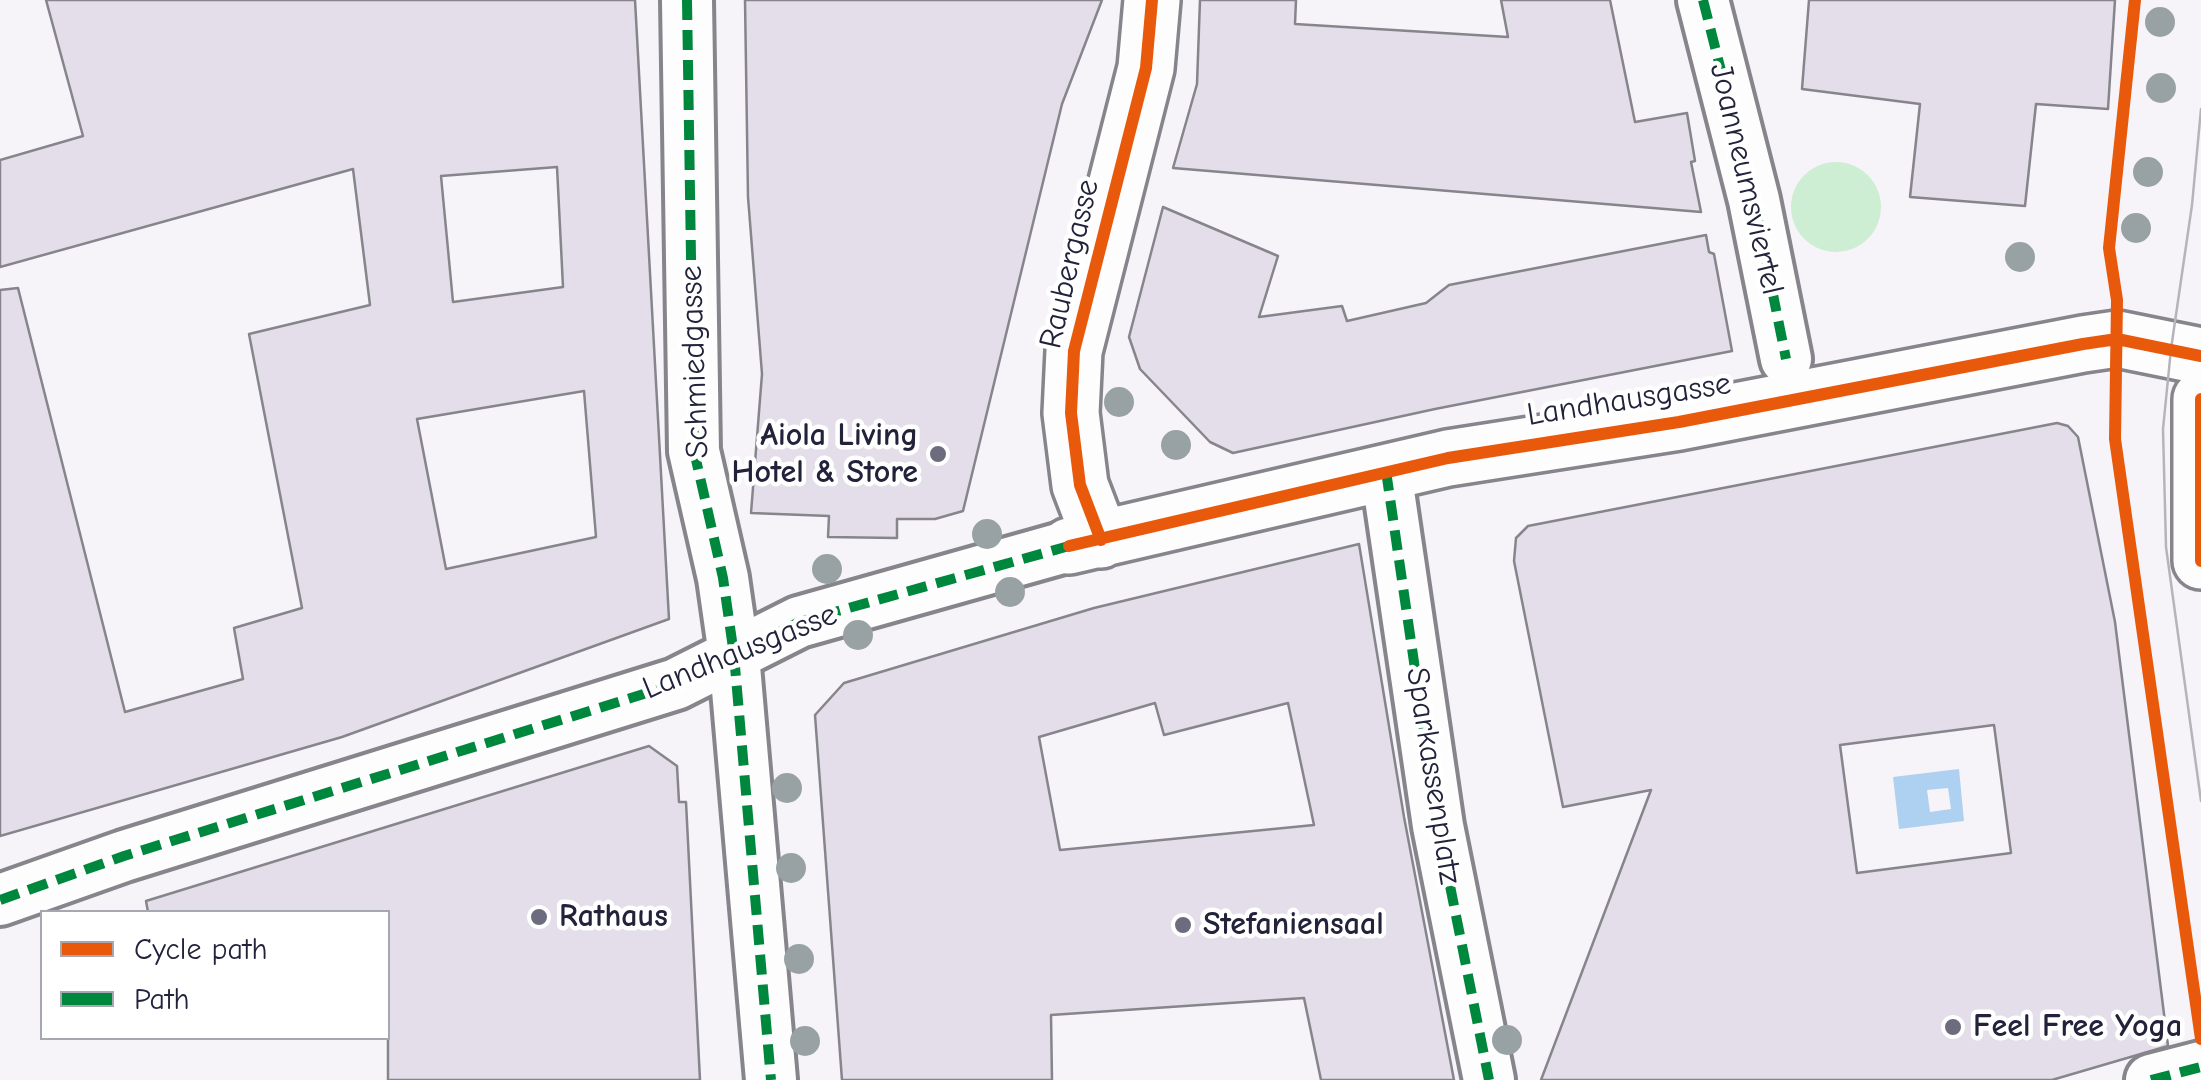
<!DOCTYPE html>
<html>
<head>
<meta charset="utf-8">
<style>
	body { margin:0 }
	#map { position:relative; width:2201px; height:1080px; overflow:hidden; background:#f6f4f9; font-family:"Comic Neue",sans-serif }
	canvas { display:block }
	.legend { position:absolute; left:40px; top:910px; width:350px; height:130px; box-sizing:border-box; background:#fff; border:2px solid #a7a7b1; margin:0; padding:12px 18px; list-style:none; font-size:30px; color:#22223b }
	.legend li { display:flex; align-items:center; gap:20px; height:50px }
	.legend b { width:50px; border:2px solid #a7a7b1 }
</style>
</head>
<body>
<div id="map">
<canvas width="2201" height="1080"></canvas>
<ul class="legend">
<li><b style="height:12px;background:#e8590c"></b>Cycle path</li>
<li><b style="height:12px;background:#00873e"></b>Path</li>
</ul>
</div>
<script>
const c = document.querySelector('canvas').getContext('2d');
c.lineJoin = 'round';
function fill(path, color) { c.fillStyle = color; c.fill(path, 'evenodd'); }
function trace(path, color, width, dash) { c.strokeStyle = color; c.lineWidth = width; c.lineCap = dash ? 'butt' : 'round'; c.setLineDash(dash || []); c.stroke(path); }
function label(font, color, halo, rows, align = 'center') {
  c.font = font + ' "Comic Neue",sans-serif'; c.lineWidth = 9; c.setLineDash([]); c.textBaseline = 'middle'; c.strokeStyle = halo; c.fillStyle = color; for (const [text, x, y, turn = 0] of rows) {
    c.save(); c.translate(x, y); c.rotate((+turn || 0) * Math.PI / 180); c.textAlign = isNaN(turn) ? turn : align; if (halo) c.strokeText(text, 0, 0); c.fillText(text, 0, 0); c.restore();
  }
}
const green = new Path2D(`
	M1791 207a45 45 0 1 1 90 0a45 45 0 1 1-90 0Z`);
const water = new Path2D(`
	M1959,769L1964,821L1899,829L1893,777ZM1948,788L1951,809L1930,812L1927,790Z`);
const building = new Path2D(`
	M46,0H635L669,619L342,737L0,836V290L18,288L125,712L243,679L234,628L302,608L249,334L370,305L353,169L0,267V160L83,136ZM557,167L563,287L453,302L441,176ZM584,391L596,537L446,569L417,419Z
	M745,0H1102L1062,104L963,511L935,519H897V538L828,537L829,516L751,513L762,374L748,197Z
	M1200,0H1296L1295,24L1508,37L1501,0H1610L1635,122L1687,113L1695,161L1691,162L1701,212L1173,168L1197,84Z
	M1809,0H2115L2108,109L2036,104L2025,206L1910,197L1920,104L1802,89Z
	M1163,207L1278,256L1259,317L1342,306L1347,321L1426,303L1449,285L1706,235L1709,252L1714,254L1732,351L1435,409L1233,453L1210,442L1140,369L1129,337Z
	M2057,423L2068,426L2078,437L2115,622L2168,1046L2052,1080H1541L1651,790L1563,807L1514,561L1516,538L1528,526ZM1994,725L2011,853L1857,873L1840,745Z
	M1359,544L1404,817L1454,1080H1321L1304,998L1051,1015L1052,1080H842L815,715L844,683L1094,608ZM1155,703L1164,735L1288,703L1314,825L1060,850L1039,737Z
	M649,746L677,766L679,802H686L700,1080H388V912H148L146,901Z`);
const pedestrian = new Path2D(`
	M687,0L694,451L723,578L734,655L771,1080
	M1703,0L1754,200L1786,359
	M1386,471L1438,826L1489,1080
	M0,900L124,856L676,684L799,622L1069,546
	M2151,1080L2201,1067`);
const minor = new Path2D(`
	M1101,540L1080,485L1071,413L1074,351L1146,68L1152,0
	M1069,546L1448,458L1679,422L2083,344L2117,339L2201,356`);
const tertiary = new Path2D(`
	M2201,399V561`);
const tram = new Path2D(`
	M2201,109L2192,205L2171,349L2163,429L2166,547L2201,801`);
const quiet = new Path2D(`
	M687,0L694,451L723,578L734,655L771,1080
	M1703,0L1754,200L1786,359
	M1386,471L1438,826L1489,1080
	M0,900L124,856L676,684L799,622L1069,546
	M2151,1080L2201,1067`);
const cycleway = new Path2D(`
	M2135,0L2109,248L2117,300L2115,439L2201,1039
	M2201,399V561
	M1101,540L1080,485L1071,413L1074,351L1146,68L1152,0
	M1069,546L1448,458L1679,422L2083,344L2117,339L2201,356`);
const trees = [
	[2160,22],
	[2161,88],
	[2148,172],
	[2136,228],
	[2020,257],
	[1119,402],
	[1176,445],
	[987,534],
	[827,569],
	[1010,592],
	[858,635],
	[787,788],
	[791,868],
	[799,959],
	[1507,1040],
	[805,1041]
];
const markers = [
	[938,454,10,"#6c6c7e"],
	[539,917,10,"#6c6c7e"],
	[1183,925,10,"#6c6c7e"],
	[1953,1027,10,"#6c6c7e"]
];
const streetNames = [
	["Joanneumsviertel",1746,179,77],
	["Raubergasse",1070,264,-77],
	["Schmiedgasse",695,362,-92],
	["Landhausgasse",1629,400,-9],
	["Landhausgasse",740,652,-22],
	["Sparkassenplatz",1433,776,81]
];
const poiNames = [
	["Aiola Living",918,436,"right"],
	["Hotel & Store",918,473,"right"],
	["Rathaus",559,917],
	["Stefaniensaal",1203,925],
	["Feel Free Yoga",1973,1027]
];
fill(green, '#cdeed2');
fill(water, '#afd1f1');
fill(building, '#e3dee9');
trace(building, '#86858c', 2.5);
trace(pedestrian, '#86858c', 58);
trace(minor, '#86858c', 62);
trace(tertiary, '#86858c', 62);
trace(pedestrian, '#fefdfe', 50);
trace(minor, '#fefdfe', 55);
trace(tertiary, '#fefdfe', 55);
trace(tram, '#b5b5b9', 2.5);
trace(quiet, '#00873e', 10, [20, 10]);
trace(cycleway, '#e8590c', 12);
c.fillStyle = '#98a2a4';
for (const [x, y] of trees) { c.beginPath(); c.arc(x, y, 15, 0, 2 * Math.PI); c.fill(); }
for (const [x, y, r, color] of markers) { const dot = new Path2D(); dot.arc(x, y, r, 0, 2 * Math.PI); c.fillStyle = color; c.fill(dot); trace(dot, '#fff', 4); }
label('32px', '#22223b', '#fff', streetNames);
label('bold 32px', '#22223b', '#fff', poiNames, 'left');
</script>
</body>
</html>
